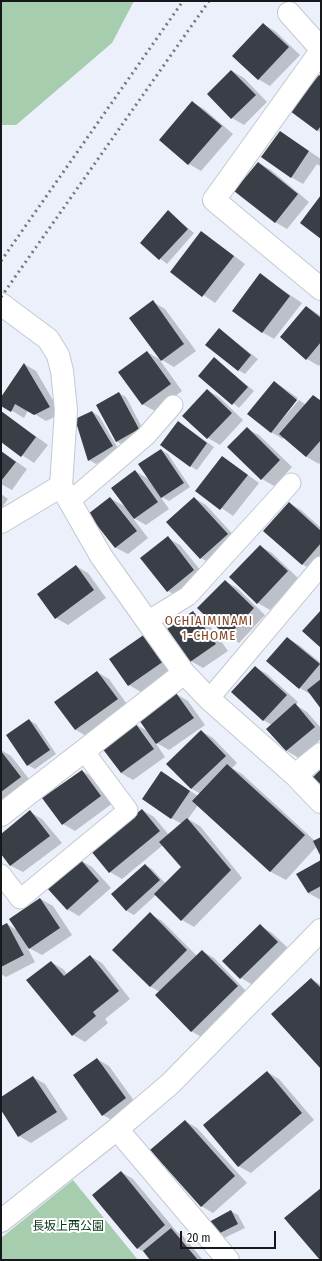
<!DOCTYPE html>
<html>
<head>
<meta charset="utf-8">
<style>
	body { margin:0 }
	#map { position:relative; width:322px; height:1261px; overflow:hidden; background:#ebf0fa; font-family:"Fira Sans Condensed",sans-serif }
	canvas { display:block }
	.frame { position:absolute; inset:0; border:2px solid #17181c; pointer-events:none }
	.scale { position:absolute; left:180px; top:1231px; width:96px; height:18px; box-sizing:border-box; border:2px solid #17181c; border-top:0; padding-left:5px; font-size:12px; line-height:14px; white-space:nowrap; color:#17181c; -webkit-text-stroke:3px #fff; paint-order:stroke }
</style>
</head>
<body>
<div id="map">
<canvas width="322" height="1261"></canvas>
<div class="frame"></div>
<div class="scale">20 m</div>
</div>
<script>
const c = document.querySelector('canvas').getContext('2d');
c.lineJoin = 'round';
function fill(path, color) { c.fillStyle = color; c.fill(path, 'evenodd'); }
function trace(path, color, width, dash) { c.strokeStyle = color; c.lineWidth = width; c.lineCap = dash ? 'butt' : 'round'; c.setLineDash(dash || []); c.stroke(path); }
function label(font, color, halo, rows, align = 'center') {
  c.font = font + ' "Fira Sans Condensed","Noto Sans JP",sans-serif'; c.lineWidth = 4; c.setLineDash([]); c.textBaseline = 'middle'; c.strokeStyle = halo; c.fillStyle = color; for (const [text, x, y, turn = 0] of rows) {
    c.save(); c.translate(x, y); c.rotate((+turn || 0) * Math.PI / 180); c.textAlign = isNaN(turn) ? turn : align; if (halo) c.strokeText(text, 0, 0); c.fillText(text, 0, 0); c.restore();
  }
}
const green = new Path2D(`
	M1,1H134L112,43L16,125H1Z
	M73,1180L138,1260H1V1238Z`);
const shadow = new Path2D(`
	M263,24L275,31L300,55L270,86L258,79Z
	M232,71L244,78L267,102L244,125L232,118Z
	M321,77V133L292,110Z
	M192,102L204,109L233,134L201,171L189,164L160,140Z
	M280,132L321,159V167L317,164L303,184L291,177Z
	M259,163L271,170L309,202L287,229L275,222Z
	M168,212L194,233L167,264L141,243Z
	M202,232L245,264L215,303L171,272Z
	M261,275L302,303L274,339L262,332Z
	M153,302L165,309L196,351L174,367L162,360Z
	M307,307L321,316V363L319,366L307,359Z
	M219,329L258,359L245,374L238,370Z
	M147,352L159,359L182,391L155,411L142,404Z
	M215,359L254,391L239,408L200,376Z
	M24,364L36,371L61,414L46,421L28,410L24,418L1,404V399Z
	M275,382L298,398L270,431Z
	M207,390L219,397L243,420L220,445L208,438Z
	M119,393L126,397L145,433L123,445L116,441Z
	M313,396L321,400V461L319,464L307,457L284,437L283,439L271,432L299,400L306,405Z
	M1,411L48,445L34,463L1,441Z
	M92,412L99,416L119,450L96,464L89,460Z
	M178,422L214,447L197,470L190,466Z
	M247,429L259,435L292,467L274,486L262,479L229,447Z
	M161,450L168,454L190,487L169,501L160,496L169,509L146,525L132,517L148,538L128,554L116,548L90,514L110,498L126,507L135,471L150,480Z
	M1,451L27,469L12,490L1,484Z
	M223,457L259,483L233,516L197,491Z
	M1,494L8,499L1,509Z
	M194,498L206,505L239,541L213,565L201,558Z
	M289,503L301,510L321,528V563L314,571L302,564Z
	M168,538L180,545L206,577L180,598L168,591Z
	M260,546L272,553L299,579L270,610L258,603Z
	M76,566L88,573L106,598L68,625L56,618Z
	M225,581L237,588L265,615L239,643L227,636Z
	M193,612L205,619L228,651L203,668L191,661Z
	M145,635L176,668L141,692L129,685Z
	M287,638L299,645L321,663V707L313,696L300,688L268,661Z
	M255,667L267,674L298,702L296,705L307,712L321,728V739L299,758L287,751L268,729L272,725L263,720Z
	M97,672L109,679L129,707L88,737L76,730L55,702Z
	M176,694L188,701L205,725L169,750L155,742L165,757L133,780L121,773L135,724L149,732Z
	M29,720L36,724L56,754L35,769L28,765Z
	M201,731L213,738L237,763L232,768L242,774L315,841L321,838V855L317,846L286,880L271,872L198,805L188,819L200,826L242,878L194,927L182,920L156,895L134,915L127,911L112,894L145,865L152,869L166,884L182,867L163,845L122,879L110,872L142,810L154,817L169,835L182,824L171,818L162,772L198,796L201,794L192,789L167,764Z
	M1,750L11,756L33,784L1,808Z
	M82,771L94,778L113,803L75,831L63,824Z
	M30,812L42,819L62,843L23,872L11,866L1,853V835Z
	M80,860L92,867L111,888L79,916L67,909Z
	M321,861V900L308,893Z
	M41,899L53,906L72,935L42,955L27,947L35,962L6,977L1,974V927L7,924L18,931Z
	M150,914L162,921L197,956L202,951L214,958L249,994L203,1038L191,1031L160,992L151,987L113,950Z
	M260,926L272,933L289,949L253,985L241,978Z
	M90,956L102,963L130,999L105,1019L108,1023L85,1042L73,1035L51,962L63,969L67,974Z
	M311,979L321,985V1067Z
	M97,1059L109,1066L137,1105L115,1122L103,1115Z
	M267,1072L279,1079L314,1120L251,1173L238,1166Z
	M33,1077L45,1084L68,1119L31,1143L19,1136L1,1108V1098Z
	M185,1121L197,1128L247,1183L213,1213L201,1206Z
	M121,1172L133,1179L177,1232L183,1236L203,1260H152L146,1253L137,1248Z
	M231,1211L238,1215L245,1228L224,1238L217,1234Z`);
const building = new Path2D(`
	M263,23L289,47L258,80L232,56Z
	M231,70L256,95L231,119L207,94Z
	M319,75L321,76V126L317,131L290,111Z
	M192,101L222,126L188,165L159,140Z
	M280,131L309,151L291,178L261,157Z
	M258,162L298,194L275,223L234,191Z
	M321,195V239L300,223Z
	M168,210L188,229L159,260L140,243Z
	M201,231L234,256L202,297L170,272Z
	M260,273L290,296L262,333L232,311Z
	M153,300L184,344L161,361L129,318Z
	M306,306L321,318V342L306,360L280,337Z
	M219,328L251,355L238,371L205,345Z
	M147,351L171,384L142,405L118,372Z
	M214,357L248,387L232,405L198,376Z
	M24,363L50,407L34,415L15,404L11,412L1,406V397Z
	M274,381L297,400L271,433L247,414Z
	M207,389L232,413L207,439L182,416Z
	M119,392L139,429L116,442L96,405Z
	M313,395L321,401V440L306,457L279,434Z
	M1,411L36,437L21,457L1,442Z
	M92,411L113,446L88,461L75,419Z
	M178,421L207,443L190,467L160,445Z
	M247,427L280,460L261,480L227,447Z
	M161,449L184,483L161,498L138,464Z
	M1,451L16,462L1,481Z
	M222,456L248,475L220,510L195,491Z
	M135,470L158,502L134,519L111,488Z
	M110,497L137,531L115,548L88,514Z
	M194,497L228,534L200,559L166,522Z
	M289,502L321,531V543L302,565L263,531Z
	M168,536L194,570L167,592L140,558Z
	M260,545L288,571L257,604L229,577Z
	M76,565L94,590L55,619L37,594Z
	M225,580L254,608L227,637L197,608Z
	M321,610V648L302,631Z
	M193,611L216,644L190,662L167,629Z
	M145,634L164,661L128,686L109,659Z
	M287,637L320,664L299,689L266,661Z
	M255,666L287,695L263,721L231,692Z
	M97,671L118,699L75,730L54,702Z
	M321,679V709L307,690Z
	M176,693L194,718L156,744L139,720Z
	M295,703L315,727L286,751L266,729Z
	M29,719L50,750L27,766L6,735Z
	M135,723L154,749L121,773L102,748Z
	M201,730L226,756L191,789L166,764Z
	M1,751L21,777L1,792Z
	M227,764L305,835L270,872L192,801Z
	M321,769V793L309,781Z
	M82,770L101,796L62,825L42,798Z
	M161,771L190,791L171,819L142,799Z
	M142,809L160,831L109,873L91,851Z
	M30,810L50,836L10,866L1,854V834Z
	M187,818L231,870L181,921L154,894L181,867L159,842Z
	M321,837V857L313,841Z
	M80,859L99,881L67,910L47,888Z
	M321,860V886L308,893L296,874Z
	M145,864L160,880L126,911L111,894Z
	M40,898L60,928L29,949L9,919Z
	M150,912L187,950L150,987L112,950Z
	M7,923L24,955L1,967V926Z
	M260,924L278,942L240,979L222,961Z
	M202,950L238,986L191,1032L155,995Z
	M90,955L119,991L93,1012L96,1016L72,1036L26,980L51,961L64,976Z
	M311,978L321,988V1069L271,1014Z
	M97,1058L126,1098L102,1116L73,1075Z
	M267,1071L302,1113L238,1167L203,1125Z
	M33,1076L57,1112L18,1137L1,1110V1097Z
	M185,1120L235,1176L201,1207L150,1150Z
	M121,1171L165,1225L137,1249L92,1195Z
	M321,1188V1260H320L284,1218Z
	M231,1210L238,1224L216,1235L209,1222Z
	M171,1228L198,1260H150L143,1251Z`);
const lane = new Path2D(`
	M70,501L146,436L173,405
	M147,621L188,596L291,483
	M209,699L321,566
	M1,874L20,899L128,810L84,751`);
const street = new Path2D(`
	M289,13L321,49
	M321,51L214,200L321,289
	M1,304L48,339L58,355L62,371L66,410L61,486L101,556L184,673L209,699L295,775L321,802
	M1,522L61,486
	M295,775L321,754
	M1,815L184,673
	M117,1129L228,1260
	M1,1221L117,1129L170,1084L321,930`);
const rail = new Path2D(`
	M1,261L183,1
	M1,297L209,1`);
const parkNames = [
	["長坂上西公園",68,1227]
];
const neighbourhoodNames = [
	["OCHIAIMINAMI",209,621],
	["1-CHOME",209,636]
];
fill(green, '#a5cdae');
fill(shadow, '#0003');
fill(building, '#3a3e46');
trace(lane, '#c3c8d1', 21);
trace(street, '#c3c8d1', 24);
trace(lane, '#fff', 19);
trace(street, '#fff', 22);
trace(rail, '#75787f', 3, [2, 4]);
label('12px', '#063518', '#fff', parkNames);
c.letterSpacing = '1px';
label('13px', '#844321', '#fff', neighbourhoodNames);
c.letterSpacing = '0px';
</script>
</body>
</html>
